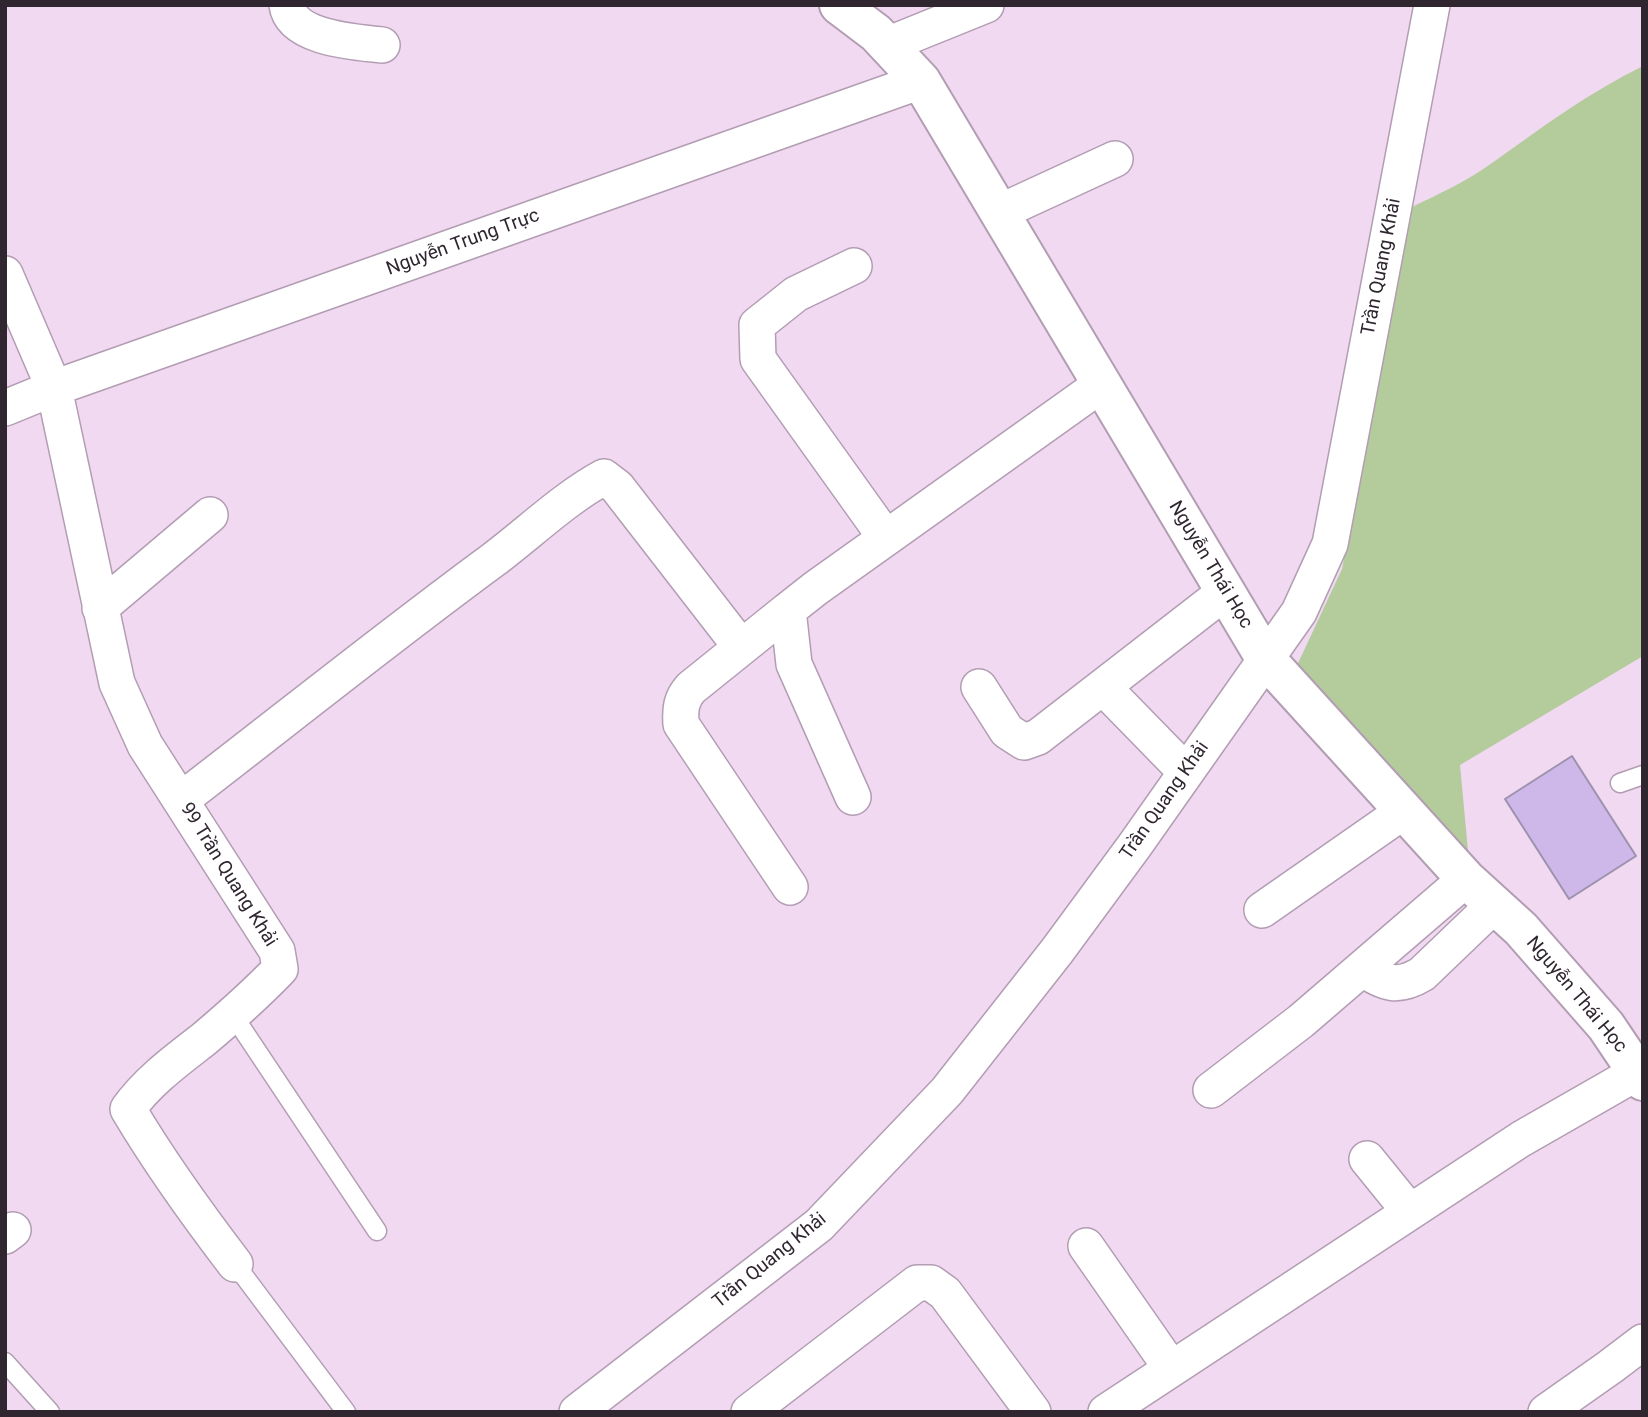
<!DOCTYPE html>
<html>
<head>
<meta charset="utf-8">
<style>
	body { margin:0 }
	#map { position:relative; width:1648px; height:1417px; overflow:hidden; background:#f0d9f1; font-family:Roboto,sans-serif }
	canvas { display:block }
	.frame { position:absolute; inset:0; border:7px solid #2f262f; pointer-events:none }
</style>
</head>
<body>
<div id="map">
<canvas width="1648" height="1417"></canvas>
<div class="frame"></div>
</div>
<script>
const c = document.querySelector('canvas').getContext('2d');
c.lineJoin = 'round';
function fill(path, color) { c.fillStyle = color; c.fill(path, 'evenodd'); }
function trace(path, color, width, dash) { c.strokeStyle = color; c.lineWidth = width; c.lineCap = dash ? 'butt' : 'round'; c.setLineDash(dash || []); c.stroke(path); }
function label(font, color, halo, rows, align = 'center') {
  c.font = font + ' Roboto,sans-serif'; c.lineWidth = 5; c.setLineDash([]); c.textBaseline = 'middle'; c.strokeStyle = halo; c.fillStyle = color; for (const [text, x, y, turn = 0] of rows) {
    c.save(); c.translate(x, y); c.rotate((+turn || 0) * Math.PI / 180); c.textAlign = isNaN(turn) ? turn : align; if (halo) c.strokeText(text, 0, 0); c.fillText(text, 0, 0); c.restore();
  }
}
const green = new Path2D(`
	M1643,66V656L1460,765L1468,851L1293,674L1342,569L1412,207C1439,194 1467,181 1492,163C1541,128 1588,93 1643,66Z`);
const building = new Path2D(`
	M1572,756L1636,856L1569,899L1505,799Z`);
const lane = new Path2D(`
	M1620,783L1643,775
	M233,1015L377,1231
	M235,1264L346,1412
	M5,1362L50,1412`);
const street = new Path2D(`
	M287,5C292,39 356,42 382,45
	M887,45L986,5
	M1000,212L1115,159
	M854,266L796,294L757,325L758,359L886,538
	M5,274L54,388L117,683L145,745L277,951L280,969C256,994 230,1017 204,1039C177,1060 148,1081 128,1109C160,1163 196,1213 235,1264
	M5,408L54,388L921,81
	M100,608L210,515
	M788,610L691,688C681,699 680,709 681,724L790,887
	M979,687L1007,731L1024,742L1038,737L1225,592
	M1103,687L1186,772
	M853,797L794,664L788,610L816,588L1102,384
	M181,800C285,720 387,638 493,560C529,533 565,498 604,477L617,487L741,647
	M1262,910L1404,811
	M1362,969C1386,983 1397,989 1422,974L1494,905
	M1211,1090L1301,1021L1466,879
	M1367,1159L1410,1212
	M5,1236L13,1230
	M1086,1246L1171,1368
	M577,1412L819,1225L947,1091L1057,951L1135,845L1299,612L1330,544L1432,5
	M749,1412L917,1283H931L945,1293L1033,1412
	M1106,1412L1521,1139L1638,1072
	M1546,1412L1610,1367L1643,1342`);
const secondary = new Path2D(`
	M839,5L876,33L921,81L1265,658L1466,879L1521,929L1606,1026L1643,1081`);
const streetNames = [
	["Nguyễn Trung Trực",463,243,-20],
	["Trần Quang Khải",1382,267,-79],
	["Nguyễn Thái Học",1210,565,59],
	["Trần Quang Khải",1165,801,-55],
	["99 Trần Quang Khải",228,875,58],
	["Nguyễn Thái Học",1576,995,50],
	["Trần Quang Khải",770,1261,-39]
];
fill(green, '#b4cb9b');
fill(building, '#cdb8e9');
trace(building, '#9d92ad', 2);
trace(lane, '#b29db3', 21);
trace(street, '#b29db3', 38);
trace(secondary, '#b29db3', 42);
trace(lane, '#fff', 18);
trace(street, '#fff', 35);
trace(secondary, '#fff', 38);
label('19px', '#2f262f', '#fff', streetNames);
</script>
</body>
</html>
